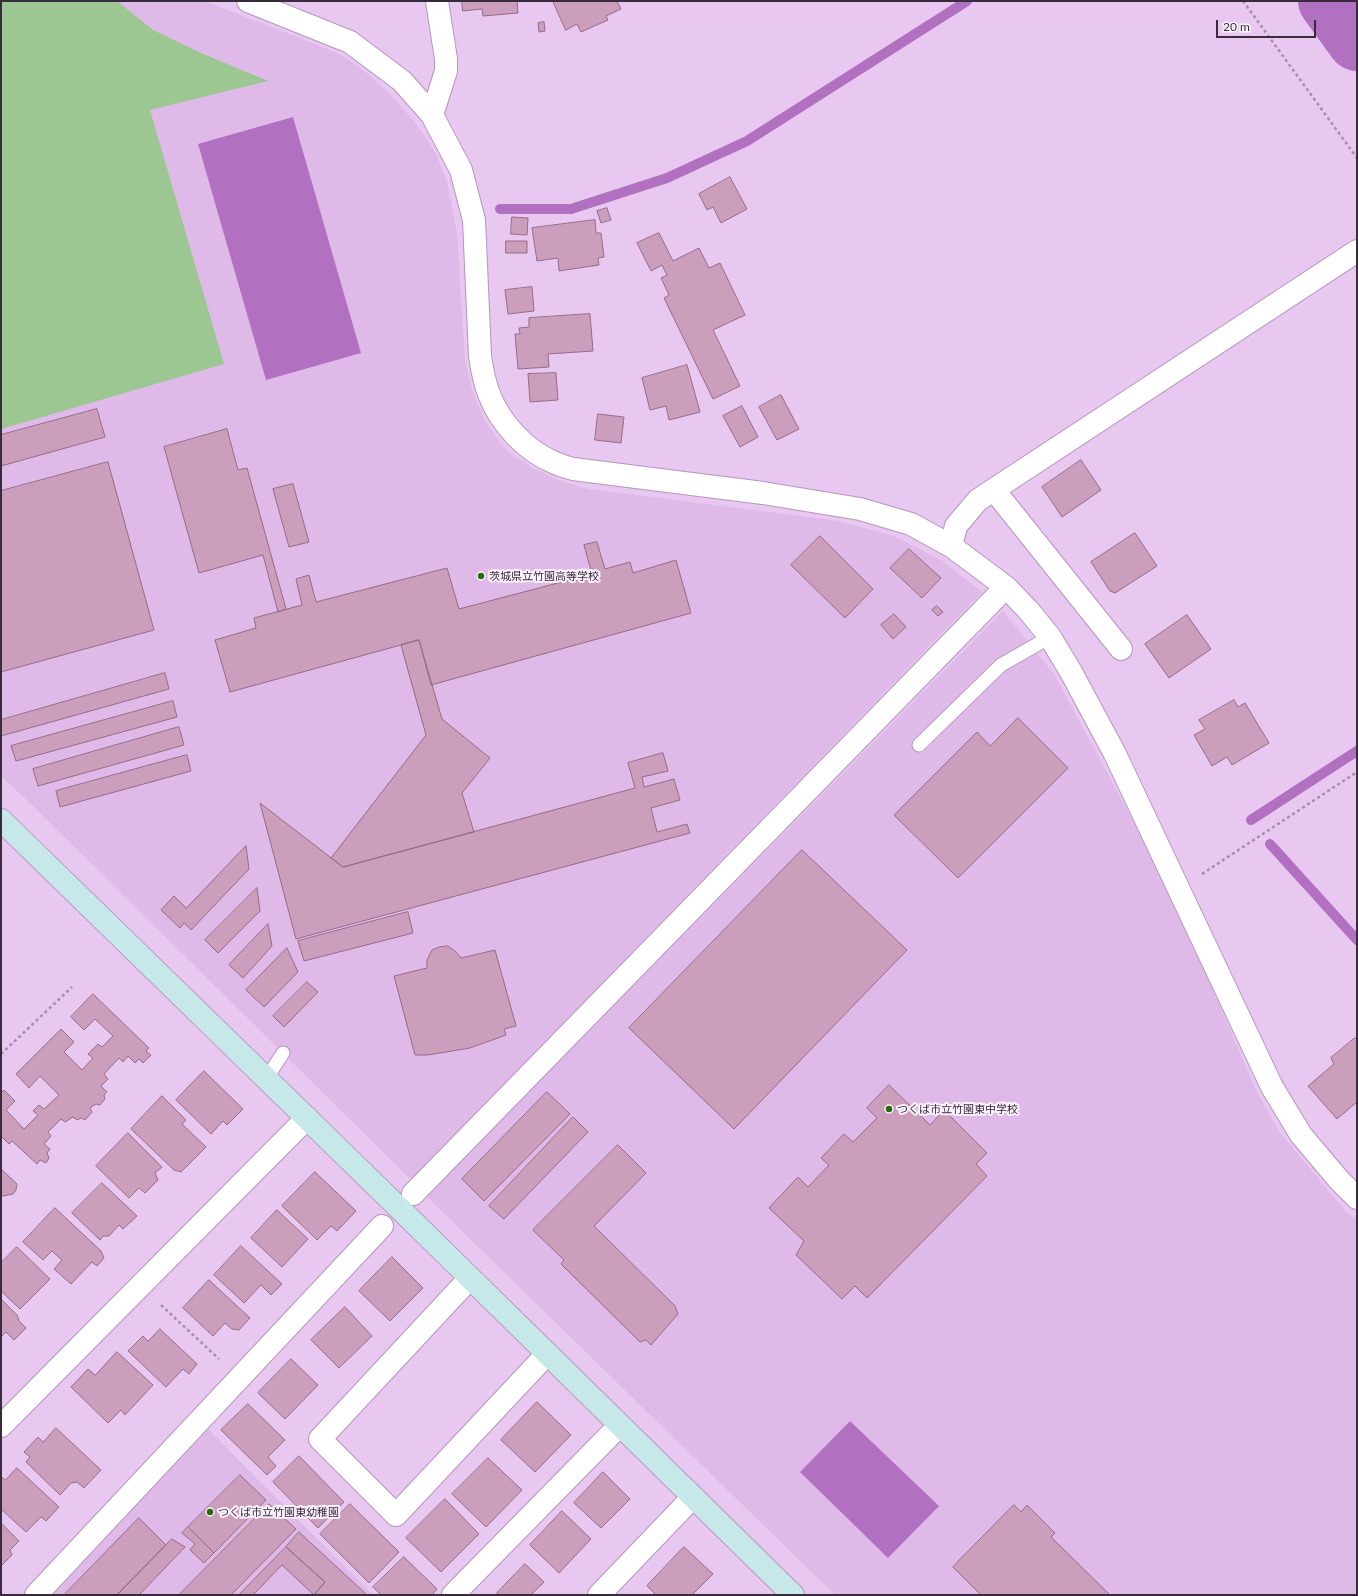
<!DOCTYPE html>
<html>
<head>
<meta charset="utf-8">
<style>
	body { margin:0 }
	#map { position:relative; width:1358px; height:1596px; overflow:hidden; background:#e8c7f0; font-family:Lato,sans-serif }
	canvas { display:block }
	.frame { position:absolute; inset:0; border:2px solid #382b3b; pointer-events:none }
	.scale { position:absolute; left:1216px; top:20px; width:100px; height:18px; box-sizing:border-box; border:2px solid #382b3b; border-top:0; padding-left:5px; font-size:12px; line-height:14px; white-space:nowrap; color:#382b3b; -webkit-text-stroke:3px #fcf2fe; paint-order:stroke }
</style>
</head>
<body>
<div id="map">
<canvas width="1358" height="1596"></canvas>
<div class="frame"></div>
<div class="scale">20 m</div>
</div>
<script>
const c = document.querySelector('canvas').getContext('2d');
c.lineJoin = 'round';
function fill(path, color) { c.fillStyle = color; c.fill(path, 'evenodd'); }
function trace(path, color, width, dash) { c.strokeStyle = color; c.lineWidth = width; c.lineCap = dash ? 'butt' : 'round'; c.setLineDash(dash || []); c.stroke(path); }
function label(font, color, halo, rows, align = 'center') {
  c.font = font + ' Lato,"Noto Sans JP",sans-serif'; c.lineWidth = 4; c.setLineDash([]); c.textBaseline = 'middle'; c.strokeStyle = halo; c.fillStyle = color; for (const [text, x, y, turn = 0] of rows) {
    c.save(); c.translate(x, y); c.rotate((+turn || 0) * Math.PI / 180); c.textAlign = isNaN(turn) ? turn : align; if (halo) c.strokeText(text, 0, 0); c.fillText(text, 0, 0); c.restore();
  }
}
const built = new Path2D(`
	M1,1H204L313,43L343,56L362,69L391,95L417,125L436,154L448,186L457,234L465,360L472,390L485,421L505,449L530,467L560,481L589,489L839,521L894,536L941,560L982,592L411,1180L25,798L1,776Z
	M1003,611L1054,674L1173,895L1255,1088L1278,1130L1347,1213L1357,1220V1595H835L426,1196Z
	M208,1429L373,1595H52Z`);
const green = new Path2D(`
	M1,1H117L153,30L201,53L268,81L150,110L224,364L1,429Z`);
const water = new Path2D(`
	M293,117L361,353L266,380L198,144Z
	M850,1421L939,1506L888,1558L800,1472Z`);
const stream = new Path2D(`
	M500,209H571L667,178L747,141L967,1
	M1251,820L1357,751
	M1270,844L1357,940`);
const river = new Path2D(`
	M1328,1L1357,41`);
const building = new Path2D(`
	M462,1H517L518,13L483,16L482,9L463,11Z
	M553,1H617L621,9L606,16L608,20L581,32L577,24L566,30Z
	M544,22L545,31L539,32L538,23Z
	M730,177L747,209L721,223L713,207L707,210L699,194Z
	M607,208L611,220L601,223L597,211Z
	M512,217L528,218L527,235L511,234Z
	M595,220L596,233H601L604,257L598,258L599,265L559,271L558,258L537,261L532,228Z
	M659,233L673,261L699,248L709,268L720,263L745,315L713,330L740,386L713,399L664,298L669,295L661,278L667,275L662,265L651,271L637,243Z
	M506,241H527V253H506Z
	M532,287L534,311L508,314L505,290Z
	M590,314L593,351L548,354L549,367L518,369L515,334H520L519,328L529,327V318Z
	M687,365L700,412L669,420L666,406L650,410L642,378Z
	M556,373L558,400L530,402L528,374Z
	M781,395L799,429L777,440L759,407Z
	M742,406L758,437L740,447L723,416Z
	M97,409L105,437L1,466V435Z
	M598,414L624,417L621,443L595,440Z
	M227,429L238,470L247,468L286,609L278,612L263,555L199,573L164,447Z
	M1081,460L1101,490L1062,517L1042,487Z
	M108,462L154,630L1,672V491Z
	M293,484L309,542L289,547L273,489Z
	M1135,533L1157,566L1115,593L1110,591L1091,562Z
	M820,536L873,589L845,618L791,565Z
	M597,542L605,569L630,562L633,573L676,560L691,613L431,685L419,640L230,692L215,640L256,628L254,618L302,605L296,579L309,575L316,602L447,568L459,609L592,574L584,545Z
	M909,549L941,578L922,598L890,568Z
	M937,606L943,612L938,616L932,610Z
	M894,614L906,627L893,639L881,625Z
	M1187,615L1211,649L1169,678L1145,644Z
	M419,640L442,719L490,758L462,793L474,832L343,867L331,858L426,735L401,645Z
	M165,673L169,689L1,736V720Z
	M1234,700L1238,707L1245,703L1269,743L1232,765L1227,757L1212,766L1194,735L1205,729L1199,720Z
	M173,701L177,717L16,761L11,746Z
	M1018,718L1068,768L958,878L894,815L977,732L990,746Z
	M179,727L184,745L38,786L33,769Z
	M663,753L668,771L642,777L644,787L674,779L680,800L651,808L657,832L687,824L690,833L296,939L260,803L343,867L635,788L628,763Z
	M187,755L191,771L60,807L56,791Z
	M246,846L249,869L191,930L184,923L180,928L161,910L174,896L186,908Z
	M802,850L907,950L734,1129L629,1028Z
	M257,888L260,911L218,953L205,940Z
	M408,912L413,933L304,961L298,941Z
	M268,924L272,946L243,978L229,965Z
	M448,946L455,951L461,958L495,950L516,1026L504,1029L506,1035L470,1048L428,1055H415L394,976L427,968V960L432,950L439,947Z
	M287,948L298,972L264,1007L246,990Z
	M307,982L318,992L284,1027L273,1016Z
	M93,994L149,1048L146,1051L151,1055L143,1063L139,1059L135,1063L128,1056L123,1062L119,1058L104,1074L108,1079L101,1086L107,1092L104,1095L105,1099L100,1105L96,1104L90,1108L92,1112L85,1120L81,1118L77,1120L73,1117L65,1122L61,1119L48,1132L51,1136L44,1144L50,1149L47,1153L49,1158L46,1163L40,1160L37,1164L12,1141L9,1144L1,1136V1093L4,1090L15,1101L6,1110L24,1129L38,1115L33,1111L39,1105L44,1109L59,1095L40,1076L29,1088L16,1074L61,1029L74,1042L64,1052L82,1070L93,1058L88,1054L98,1044L102,1047L113,1036L95,1019L84,1030L71,1017Z
	M1355,1038L1357,1040V1102L1337,1119L1308,1086L1334,1064L1331,1058Z
	M204,1071L243,1109L227,1125L223,1121L211,1134L176,1100Z
	M889,1085L930,1125L944,1110L987,1153L976,1164L987,1176L867,1298L855,1286L842,1299L796,1255L804,1241L769,1208L798,1177L808,1187L829,1165L821,1158L844,1134L853,1142L877,1118L867,1108Z
	M547,1092L570,1114L484,1201L462,1179Z
	M162,1096L186,1120L182,1124L206,1147L181,1172L174,1170L131,1129Z
	M573,1117L588,1132L504,1219L489,1206Z
	M128,1133L162,1167L155,1173L158,1180L145,1193L139,1188L129,1198L96,1166Z
	M618,1145L646,1173L594,1226L675,1306L678,1314L651,1345L646,1340L640,1342L561,1264L564,1260L533,1230Z
	M1,1169L17,1184L16,1190L13,1194L3,1196L1,1195Z
	M315,1172L356,1211L337,1231L331,1226L317,1240L282,1206Z
	M102,1183L137,1216L123,1229L119,1225L109,1236H103L100,1240L72,1213Z
	M55,1208L101,1251L104,1258L97,1266L92,1262L71,1284L54,1269L62,1260L52,1251L43,1260L23,1242Z
	M277,1210L308,1239L282,1267L251,1238Z
	M241,1246L282,1284L271,1295L261,1285L244,1303L214,1275Z
	M17,1247L50,1279L20,1309L1,1291V1263Z
	M392,1257L423,1288L390,1321L359,1291Z
	M209,1280L250,1318L239,1330L232,1329L225,1323L213,1336L183,1308Z
	M1,1299L17,1315L19,1321L26,1328L14,1340L6,1332L1,1337Z
	M345,1307L372,1336L339,1368L311,1340Z
	M160,1329L197,1364L189,1374L183,1369L166,1387L128,1351L143,1336L148,1341Z
	M117,1352L153,1385L125,1415L121,1410L108,1423L71,1387L88,1369L95,1375Z
	M291,1359L318,1385L285,1419L258,1393Z
	M537,1402L571,1435L535,1472L501,1440Z
	M248,1404L285,1440L268,1457L276,1466L267,1475L221,1430Z
	M56,1428L101,1470L84,1488L77,1482L71,1483L60,1495L26,1462L30,1457L24,1452L38,1437L43,1442Z
	M299,1456L344,1502L318,1528L273,1482Z
	M488,1458L522,1490L486,1527L452,1494Z
	M17,1468L59,1507L46,1521L41,1517L26,1532L1,1509V1479L2,1477L5,1480Z
	M603,1472L630,1499L601,1528L574,1503Z
	M240,1475L266,1500L214,1553L188,1527Z
	M445,1499L479,1534L441,1572L406,1538Z
	M269,1504L296,1529L231,1595H179Z
	M350,1504L399,1552L369,1583L320,1534Z
	M1014,1505L1021,1512L1027,1505L1055,1533L1051,1537L1110,1595H981L953,1567Z
	M562,1511L591,1539L559,1573L530,1545Z
	M139,1518L166,1545L117,1595H64Z
	M1,1523L19,1541L10,1550L12,1555L1,1566Z
	M188,1527L214,1553L204,1563L190,1550L195,1544L182,1533Z
	M299,1532L367,1595H314L325,1582L286,1547Z
	M172,1539L185,1547L139,1595H117Z
	M286,1547L325,1582L314,1595L282,1565L253,1595H239Z
	M684,1547L713,1574L692,1595H656L647,1586Z
	M404,1557L437,1589L432,1595H381L373,1587Z
	M525,1564L544,1582L531,1595H500L497,1593Z`);
const path = new Path2D(`
	M1243,1L1357,158
	M1202,874L1357,772
	M1,1054L72,987
	M161,1305L219,1359`);
const lane = new Path2D(`
	M919,745L1001,665L1050,637
	M266,1079L283,1053`);
const street = new Path2D(`
	M248,1L350,42L402,81L432,115L461,170L474,220L480,356C482,369 484,382 489,394C500,423 525,450 553,462C559,465 566,467 573,469L763,493L860,509L911,524L951,546L1006,587L1029,611L1050,637L1071,672L1115,754L1272,1087L1301,1135L1339,1180L1357,1198
	M432,115L446,71V59L437,1
	M994,490L1121,649
	M951,546L956,526L978,500L1357,251
	M413,1194L1006,587
	M470,1278L320,1439L396,1515L547,1354
	M1,1426L307,1118
	M36,1595L382,1226
	M453,1595L619,1426
	M599,1595L693,1497`);
const secondary = new Path2D(`
	M1,820L399,1208L793,1595`);
const markers = [
	[481,576,4,"#236c09"],
	[889,1109,4,"#236c09"],
	[210,1512,4,"#236c09"]
];
const poiNames = [
	["茨城県立竹園高等学校",489,576],
	["つくば市立竹園東中学校",897,1109],
	["つくば市立竹園東幼稚園",218,1512]
];
fill(built, '#dfbae8');
fill(green, '#9cc692');
fill(water, '#b270c1');
trace(stream, '#b270c1', 10);
trace(river, '#b270c1', 60);
fill(building, '#cb9ebb');
trace(building, '#966c88', 1);
trace(lane, '#b696bd', 15);
trace(street, '#b696bd', 24);
trace(secondary, '#b696bd', 24);
trace(path, '#a78dad', 2.5, [3, 3]);
trace(lane, '#fff', 13);
trace(street, '#fff', 22);
trace(secondary, '#c7e8e9', 22);
for (const [x, y, r, color] of markers) { const dot = new Path2D(); dot.arc(x, y, r, 0, 2 * Math.PI); c.fillStyle = color; c.fill(dot); trace(dot, '#fcf2fe', 1.5); }
label('11px', '#382b3b', '#fcf2fe', poiNames, 'left');
</script>
</body>
</html>
